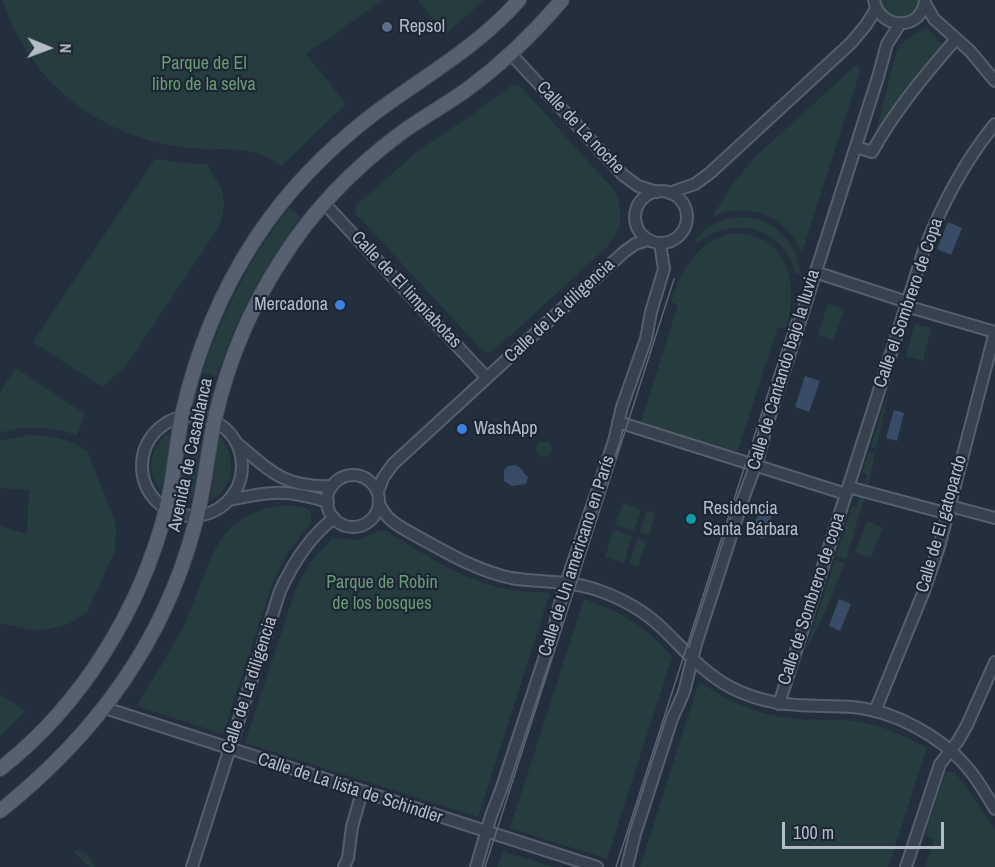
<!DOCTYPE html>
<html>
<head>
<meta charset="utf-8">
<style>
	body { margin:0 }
	#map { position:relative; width:995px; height:867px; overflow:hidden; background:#242f3e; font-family:"Archivo Narrow",sans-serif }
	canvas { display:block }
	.north { position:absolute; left:18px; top:18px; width:60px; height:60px; -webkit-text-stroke:4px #1d2633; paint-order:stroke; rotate:91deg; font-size:16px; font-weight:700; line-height:24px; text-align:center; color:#b4bcc9 }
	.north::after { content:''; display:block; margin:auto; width:21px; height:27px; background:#b4bcc9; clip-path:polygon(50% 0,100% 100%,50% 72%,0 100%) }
	.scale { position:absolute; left:782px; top:822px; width:162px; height:27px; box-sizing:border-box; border:3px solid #b4bcc9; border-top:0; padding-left:8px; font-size:18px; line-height:21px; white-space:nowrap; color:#b4bcc9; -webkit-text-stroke:4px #1d2633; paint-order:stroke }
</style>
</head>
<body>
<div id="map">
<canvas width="995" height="867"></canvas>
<div class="north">N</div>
<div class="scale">100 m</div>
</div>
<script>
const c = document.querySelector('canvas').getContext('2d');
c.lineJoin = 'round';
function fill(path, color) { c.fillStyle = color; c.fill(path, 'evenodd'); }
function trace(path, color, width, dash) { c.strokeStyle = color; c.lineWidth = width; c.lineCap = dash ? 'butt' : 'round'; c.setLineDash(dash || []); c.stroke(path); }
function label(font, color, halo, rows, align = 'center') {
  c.font = font + ' "Archivo Narrow",sans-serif'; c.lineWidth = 4.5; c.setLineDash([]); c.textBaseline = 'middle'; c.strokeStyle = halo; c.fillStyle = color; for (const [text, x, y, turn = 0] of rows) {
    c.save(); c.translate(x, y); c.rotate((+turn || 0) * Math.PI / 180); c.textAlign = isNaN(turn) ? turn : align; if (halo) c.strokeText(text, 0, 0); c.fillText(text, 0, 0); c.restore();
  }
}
const green = new Path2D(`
	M3,0H383L306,54L346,104L281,166C250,142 224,152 189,148C103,139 29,84 3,0Z
	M418,0H484L445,35Z
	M880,0H919C914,23 885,23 880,0Z
	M926,27L937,38L936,40L946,45L872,146L897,50L907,39Z
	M855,66L859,67L860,72L802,252C786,216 748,201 712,217L734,182L756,156Z
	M516,85L521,87L614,190C625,211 622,231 606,248L492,352L487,353L482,350L356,214L355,206L419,150L475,113L511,86Z
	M155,159L181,163L208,164C210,173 216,178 220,186C227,201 224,216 217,230L126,366L102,387L33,342Z
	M289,208L301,217C264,266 235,319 217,377L202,372C223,312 250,258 289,208Z
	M739,217C772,217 797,240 800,273L796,274C784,227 733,214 697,243L694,241C706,226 720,219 739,217Z
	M730,234C788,230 800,285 786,329L778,327L737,453L641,422L678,305L671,302C680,272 698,241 730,234Z
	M828,304L844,309L834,340L818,335Z
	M915,324L931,328L923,361L906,356Z
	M16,368L85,414L77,435C52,427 25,424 0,433V392Z
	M197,387L213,392L208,408L193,405Z
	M887,396H888L876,449L871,447Z
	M200,425L204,428L193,496L188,503L180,504L176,500L186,435L191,427Z
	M169,433C171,443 166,481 160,489C146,472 150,444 169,433Z
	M27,435C49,435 70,438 88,452L116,524L115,551L87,612L68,624L50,629L31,630L0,623V526L27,534L29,490L0,488V441Z
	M219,438L222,439C237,460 234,488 210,501Z
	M536 449a8 8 0 1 1 16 0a8 8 0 1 1-16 0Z
	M869,452L875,453L867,490L863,488L867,475L862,473Z
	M861,493L865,495L846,559L836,556L852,506L857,507Z
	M623,503L641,509L634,531L615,525Z
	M287,505L306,508L311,513V523L288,552L273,582L223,734L137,706C152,679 170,653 184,626C212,568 209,513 287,505Z
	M647,510L655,513L649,535L640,532Z
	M867,521L883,528L871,558L855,552Z
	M613,530L632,536L624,563L605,557Z
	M379,531H386C427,556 469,584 517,591C528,592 539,592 550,593L478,817L245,743L296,588L310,563L332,538L357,540Z
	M638,538L646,541L638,567L629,564Z
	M835,560L845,563L827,608L804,654Z
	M584,599C622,613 645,625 672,657L607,859L510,828Z
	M699,682C727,700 755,714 789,718C807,721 826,719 845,720C875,722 901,734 927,748L888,867H640Z
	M0,694L26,711L0,736Z
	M947,771L955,773L965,785L995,830V867H925L934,839L925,836L945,773Z
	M76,850L86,853L95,867H89L73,851Z
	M503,851L553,867H497Z`);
const water = new Path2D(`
	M948,222L962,228L951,255L937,249Z
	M805,376L820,381L809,412L795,407Z
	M894,410L904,413L897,441L886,438Z
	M515,465C522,467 523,473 528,477L526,484L512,486L504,481V470L508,466Z
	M761,507L773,512L764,539L751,535Z
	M839,599L851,604L840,631L829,626Z`);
const minor = new Path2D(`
	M874,0C879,30 922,32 925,0
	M925,3L934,19L970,51L995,81
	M511,54L623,175L638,186L657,192
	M856,147L872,152C896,109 924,76 956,39
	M635 217a26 26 0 1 1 52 0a26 26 0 1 1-52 0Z
	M669,193L695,184L710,173L851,43L866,25L876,9
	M324,203L487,378
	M815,272L907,302
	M906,306L995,332
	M142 466a50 50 0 1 1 100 0a50 50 0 1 1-100 0Z
	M618,422L846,494
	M238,444C271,472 285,488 332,486
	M327 501a26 26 0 1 1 52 0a26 26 0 1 1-52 0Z
	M848,487L949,514
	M378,492L383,478L393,464L624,252L635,244L648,240
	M229,500C272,491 285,489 328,502
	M379,504C382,509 385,515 390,519C398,527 410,532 420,538C449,554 478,571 511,578C541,583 571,580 600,591C623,599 644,611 662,628C684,649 702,672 730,687C775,710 806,704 853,707C895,711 940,736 967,767C978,780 986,794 995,809
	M950,506L995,518
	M779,704L923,253C941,206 963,163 995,124
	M105,708L597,867
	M875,711L924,591L939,547L995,332
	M192,867L280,591C293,563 309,537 334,518
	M344,867L348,858L352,827L362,792
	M476,867L491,816L502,787L553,632L562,595L614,441L622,407L646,339L651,312L664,269L660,243
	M627,867L635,834L672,719L684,692L696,644L743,499L758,459L765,431L878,77L887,44L900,24
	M906,867L940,764L958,741L967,725L995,662`);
const major = new Path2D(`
	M0,769C82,705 140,610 166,510C174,479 176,446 182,415C196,353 221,291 256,238C287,191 327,150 371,116C421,78 477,48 519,0
	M0,811C95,735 164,643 195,524C205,489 207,453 215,418C228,362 250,308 282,259C313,210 354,168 401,133C423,117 447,104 469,88C504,62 534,33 562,0`);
const tram = new Path2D(`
	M485,867L674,279
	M616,867L792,319`);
const markers = [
	[387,27,6,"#5c6f8a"],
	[340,305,6,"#3f7fe0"],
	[462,429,6,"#3f7fe0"],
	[691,519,6,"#0f9aa8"]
];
const poiNames = [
	["Repsol",399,27],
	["Mercadona",328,305,"right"],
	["WashApp",474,429],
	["Residencia",703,509],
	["Santa Bárbara",703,530]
];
const parkNames = [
	["Parque de El",204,64],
	["libro de la selva",204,85],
	["Parque de Robin",382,583],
	["de los bosques",382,604]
];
const streetNames = [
	["Calle de La noche",580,128,47],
	["Calle de El limpiabotas",406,290,47],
	["Calle el Sombrero de Copa",909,303,-71],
	["Calle de La diligencia",560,311,-43],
	["Calle de Cantando bajo la lluvia",784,370,-73],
	["Avenida de Casablanca",191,455,-78],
	["Calle de El gatopardo",942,524,-74],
	["Calle de Un americano en París",577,556,-72],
	["Calle de Sombrero de copa",812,599,-72],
	["Calle de La diligencia",250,685,-72],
	["Calle de La lista de Schindler",350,789,18]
];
fill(green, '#263c3f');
fill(water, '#394c67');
trace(minor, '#565f6c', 14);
trace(major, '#414a57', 16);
trace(minor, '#38414e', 10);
trace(major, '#56606e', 14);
trace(tram, '#5a6575', 1.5);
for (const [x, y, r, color] of markers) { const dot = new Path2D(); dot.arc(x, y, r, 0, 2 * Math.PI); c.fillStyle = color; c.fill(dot); trace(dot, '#1d2633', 2); }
label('18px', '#b4bcc9', '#1d2633', poiNames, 'left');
label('18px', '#6b9a76', '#1d2633', parkNames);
label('18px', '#b4bcc9', '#1d2633', streetNames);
</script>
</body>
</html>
